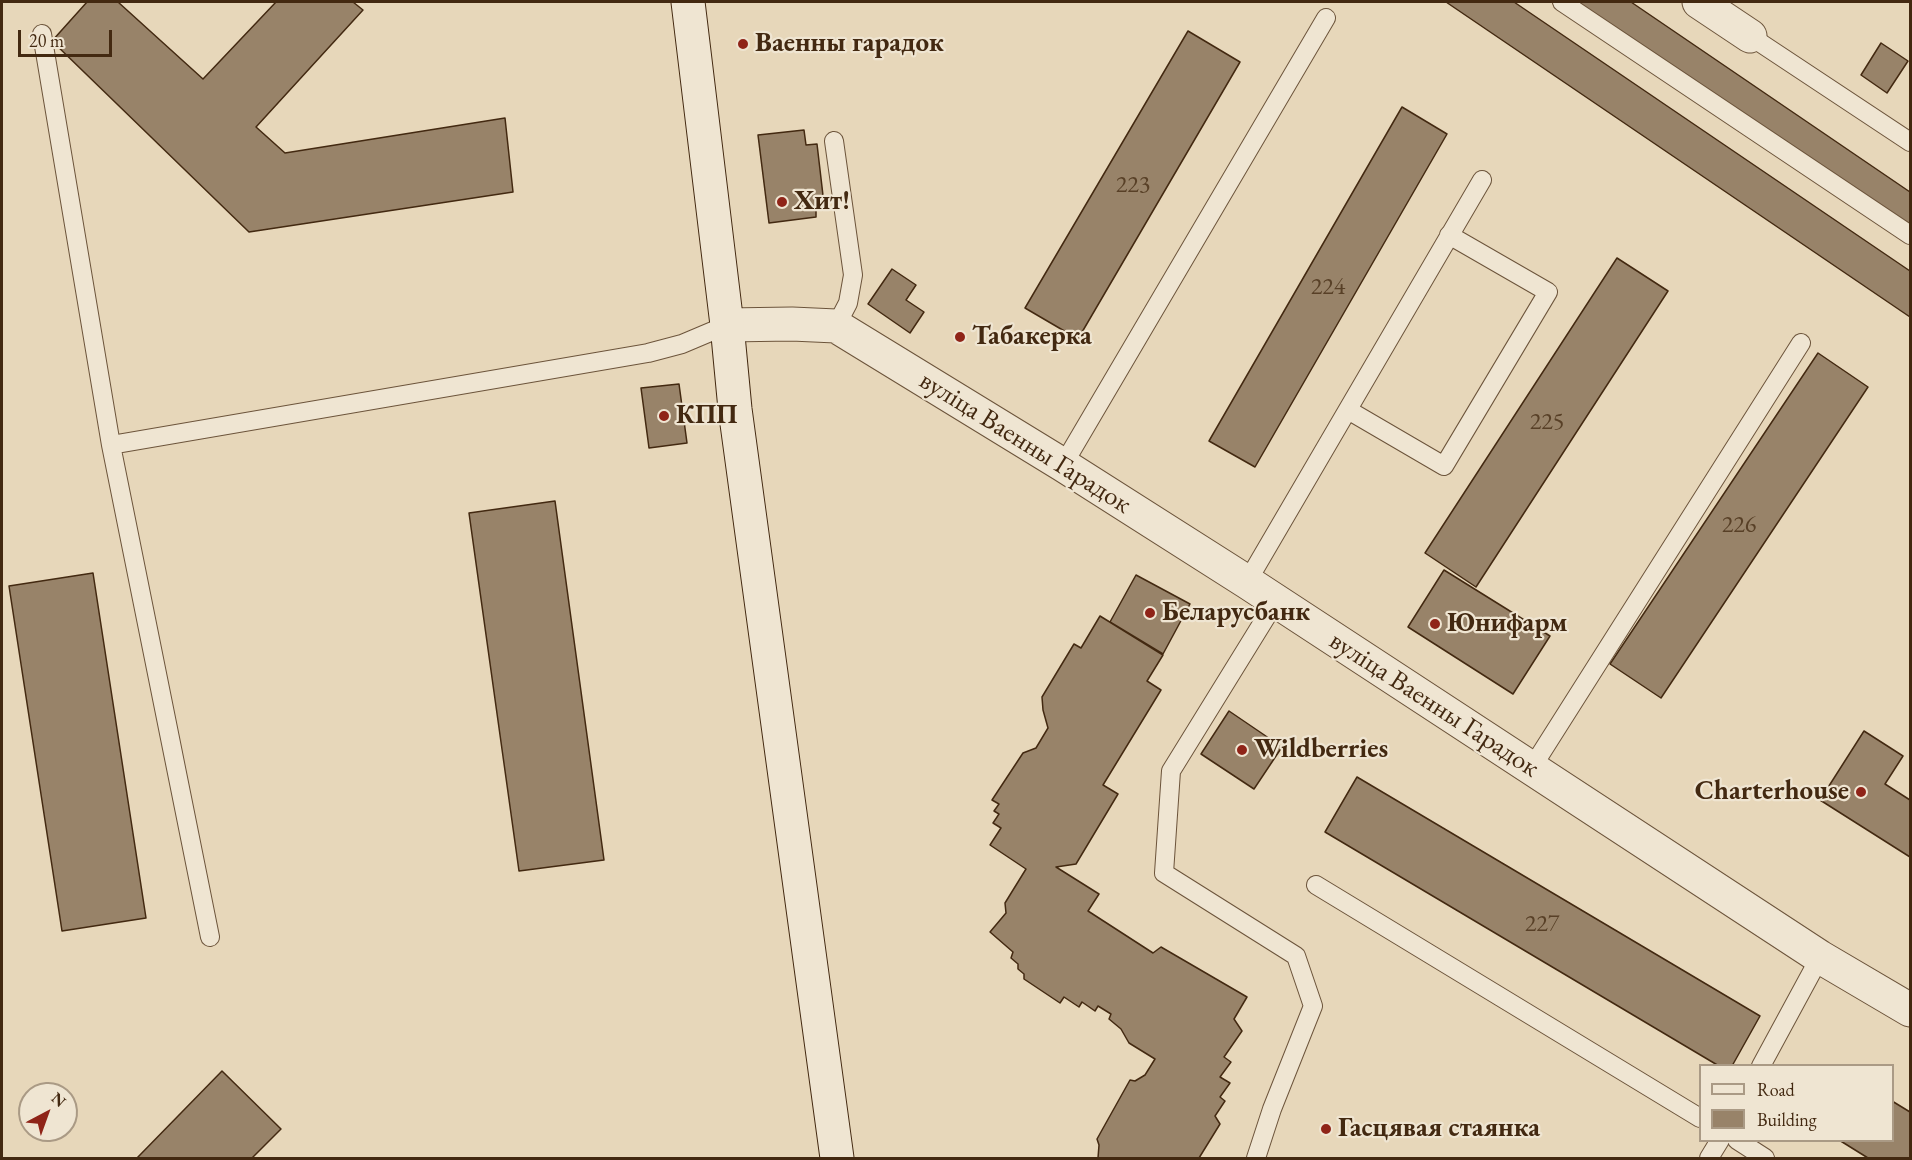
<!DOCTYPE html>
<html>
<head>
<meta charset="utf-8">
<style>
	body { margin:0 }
	#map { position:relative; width:1912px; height:1160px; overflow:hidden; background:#e7d7ba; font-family:"EB Garamond",serif }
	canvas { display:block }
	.frame { position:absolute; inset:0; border:3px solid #432911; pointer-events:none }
	.legend { position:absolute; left:1699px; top:1064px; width:195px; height:78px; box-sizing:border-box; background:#efe5d2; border:2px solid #aa9a85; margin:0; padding:8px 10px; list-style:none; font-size:18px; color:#432911 }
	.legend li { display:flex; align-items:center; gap:12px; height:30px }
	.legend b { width:30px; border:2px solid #aa9a85 }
	.north { position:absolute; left:18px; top:1082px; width:60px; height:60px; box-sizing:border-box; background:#efe5d2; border:2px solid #aa9a85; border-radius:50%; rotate:41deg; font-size:16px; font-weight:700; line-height:24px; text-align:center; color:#432911 }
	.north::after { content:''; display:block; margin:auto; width:21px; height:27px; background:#8f2418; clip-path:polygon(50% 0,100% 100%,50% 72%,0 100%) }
	.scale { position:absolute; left:18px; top:30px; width:94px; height:27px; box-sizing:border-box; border:3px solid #432911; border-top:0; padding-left:8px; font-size:18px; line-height:21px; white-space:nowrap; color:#432911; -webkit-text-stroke:4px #efe5d2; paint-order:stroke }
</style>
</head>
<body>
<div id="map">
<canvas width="1912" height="1160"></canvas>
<div class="frame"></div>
<ul class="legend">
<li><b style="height:8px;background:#efe5d2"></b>Road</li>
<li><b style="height:16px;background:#988369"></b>Building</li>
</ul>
<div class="north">N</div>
<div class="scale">20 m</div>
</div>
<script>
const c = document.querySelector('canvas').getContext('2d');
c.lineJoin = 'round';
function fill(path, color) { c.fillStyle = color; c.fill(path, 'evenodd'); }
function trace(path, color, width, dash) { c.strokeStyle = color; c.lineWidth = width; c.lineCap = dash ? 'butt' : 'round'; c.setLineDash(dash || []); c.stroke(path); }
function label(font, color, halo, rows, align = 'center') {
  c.font = font + ' "EB Garamond",serif'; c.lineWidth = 4.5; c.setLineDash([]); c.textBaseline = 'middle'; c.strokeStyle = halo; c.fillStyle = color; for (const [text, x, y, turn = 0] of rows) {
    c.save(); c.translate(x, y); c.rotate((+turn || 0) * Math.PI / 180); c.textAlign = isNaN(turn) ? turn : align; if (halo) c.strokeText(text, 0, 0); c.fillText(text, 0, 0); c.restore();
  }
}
const building = new Path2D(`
	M87,2H118L203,79L276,2H353L363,10L256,127L285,153L505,118L513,192L249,232L52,41Z
	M1446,2H1514L1910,271V317Z
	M1577,2H1631L1910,192V230Z
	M1188,31L1240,62L1078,339L1025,308Z
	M1881,43L1908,61L1887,93L1861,75Z
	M1402,107L1447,134L1255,467L1209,441Z
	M804,130L806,145L817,144L824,204L816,205V217L769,223L758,135Z
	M1617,258L1668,291L1476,587L1425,553Z
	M892,269L916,285L906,300L924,312L910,333L868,304Z
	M1818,353L1868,387L1661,698L1610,664Z
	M679,384L687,443L649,448L641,388Z
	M555,501L604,860L519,871L469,513Z
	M1444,570L1550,636L1513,694L1408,627Z
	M93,573L146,918L62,931L9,586Z
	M1136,575L1190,604L1163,654L1110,622Z
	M1100,616L1163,655L1147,681L1161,690L1103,785L1118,794L1076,864L1056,867L1099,894L1088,911L1153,953L1161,947L1247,997L1234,1019L1242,1031L1224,1057L1231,1062L1220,1077L1230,1083L1220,1097L1225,1101L1215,1116L1220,1124L1199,1158H1098L1099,1145L1097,1139L1130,1080L1135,1081L1145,1075L1155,1059L1129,1043L1121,1029L1109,1019L1111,1014L1098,1006L1095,1011L1082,1002L1079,1007L1064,997L1060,1003L1024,979V974L1018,969V964L1011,958L1013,952L990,932L1006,913L1005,903L1026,869L990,845L1001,828L993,823L999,814L994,811L999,804L992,800L1023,753L1036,748L1048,728L1043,710L1042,697L1074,644L1081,648Z
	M1229,711L1282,747L1254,789L1201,754Z
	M1864,731L1903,756L1885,784L1910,800V857L1820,800Z
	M1357,777L1760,1016L1732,1066H1719L1325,832Z
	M222,1071L281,1129L252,1158H137Z
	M1892,1101L1910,1112V1158H1868L1839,1140H1892Z`);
const service = new Path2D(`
	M1562,2L1910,235
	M42,34L111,445L210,937
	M1750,36L1910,142
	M834,141L853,275L848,303L836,326
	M1348,410L1444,466L1548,292L1449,235
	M111,445L648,353L682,344L727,325
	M1063,465L1326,18
	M1247,582L1482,180
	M1531,769L1801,343
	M1316,885L1700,1118
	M1761,1066L1820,957
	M1737,1140L1765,1158
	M1256,1158L1272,1109L1313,1006L1296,956L1164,873L1171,771L1276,601
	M1709,1158L1720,1140`);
const minor = new Path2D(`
	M1699,2L1750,36
	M727,325L792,324L836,326L1063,465L1247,582L1820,957L1910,1010`);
const secondary = new Path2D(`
	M688,2L727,325L735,409L837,1158`);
const markers = [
	[743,44,6,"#8f2418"],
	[782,202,6,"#8f2418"],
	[960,337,6,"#8f2418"],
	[664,416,6,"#8f2418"],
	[1150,613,6,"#8f2418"],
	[1435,624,6,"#8f2418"],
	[1242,750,6,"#8f2418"],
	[1861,792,6,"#8f2418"],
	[1326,1129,6,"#8f2418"]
];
const numberNames = [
	["223",1133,185],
	["224",1328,287],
	["225",1547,422],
	["226",1739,525],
	["227",1542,924]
];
const poiNames = [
	["Ваенны гарадок",755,44],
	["Хит!",794,202],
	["Табакерка",972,337],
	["КПП",676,416],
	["Беларусбанк",1162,613],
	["Юнифарм",1447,624],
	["Wildberries",1254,750],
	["Charterhouse",1849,792,"right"],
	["Гасцявая стаянка",1338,1129]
];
const streetNames = [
	["вуліца Ваенны Гарадок",1025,443,32],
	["вуліца Ваенны Гарадок",1434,705,33]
];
fill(building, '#988369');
trace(building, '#432911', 1.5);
trace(service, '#6c543b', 20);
trace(minor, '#6c543b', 35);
trace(secondary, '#432911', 35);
trace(service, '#efe5d2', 18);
trace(minor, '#efe5d2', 33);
trace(secondary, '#efe5d2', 33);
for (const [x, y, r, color] of markers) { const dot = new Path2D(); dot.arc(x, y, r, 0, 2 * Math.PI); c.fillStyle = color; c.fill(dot); trace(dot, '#efe5d2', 2); }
label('24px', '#584027', null, numberNames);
label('bold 27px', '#432911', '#efe5d2', poiNames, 'left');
label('27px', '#432911', '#efe5d2', streetNames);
</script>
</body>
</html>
